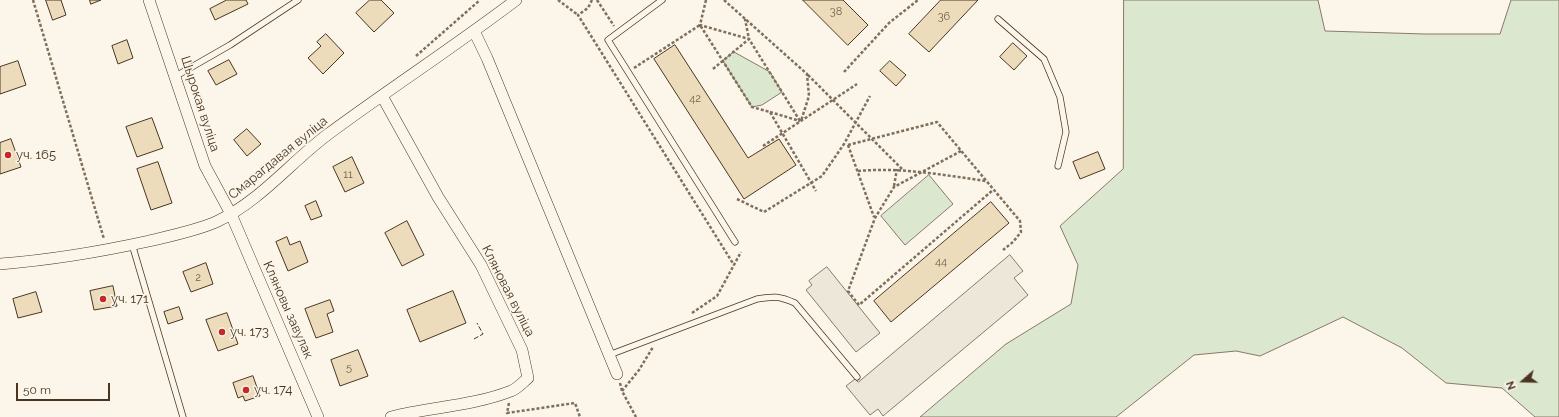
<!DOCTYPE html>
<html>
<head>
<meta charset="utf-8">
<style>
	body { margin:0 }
	#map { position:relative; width:1559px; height:417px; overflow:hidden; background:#fbf6e9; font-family:Raleway,sans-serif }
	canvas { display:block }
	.north { position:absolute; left:1503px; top:361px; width:40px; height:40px; -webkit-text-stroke:3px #fbf6e9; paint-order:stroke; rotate:250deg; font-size:11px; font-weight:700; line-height:16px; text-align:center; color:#4a3520 }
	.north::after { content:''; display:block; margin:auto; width:14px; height:18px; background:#4a3520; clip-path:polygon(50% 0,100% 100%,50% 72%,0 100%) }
	.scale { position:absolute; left:16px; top:383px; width:94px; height:18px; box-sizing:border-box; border:2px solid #4a3520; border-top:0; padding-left:5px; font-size:12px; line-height:14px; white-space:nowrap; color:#4a3520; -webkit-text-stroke:3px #fbf6e9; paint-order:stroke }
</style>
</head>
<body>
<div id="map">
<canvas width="1559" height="417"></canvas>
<div class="north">N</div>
<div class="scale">50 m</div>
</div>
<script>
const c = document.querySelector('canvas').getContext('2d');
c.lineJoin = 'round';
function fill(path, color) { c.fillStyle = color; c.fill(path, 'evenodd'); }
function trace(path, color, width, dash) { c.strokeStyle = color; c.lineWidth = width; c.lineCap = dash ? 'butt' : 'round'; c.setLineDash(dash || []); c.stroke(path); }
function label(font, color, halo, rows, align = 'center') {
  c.font = font + ' Raleway,sans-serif'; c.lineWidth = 3; c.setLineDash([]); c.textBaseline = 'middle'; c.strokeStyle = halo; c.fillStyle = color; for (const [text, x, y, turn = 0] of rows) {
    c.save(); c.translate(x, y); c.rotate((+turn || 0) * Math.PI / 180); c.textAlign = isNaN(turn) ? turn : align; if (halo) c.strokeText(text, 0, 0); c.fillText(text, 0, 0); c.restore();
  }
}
const green = new Path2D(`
	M1124,0H1318L1325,31L1425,34H1500L1511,0H1559V417H1535L1502,388L1446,383L1402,348L1343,317L1260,356L1236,351L1194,355L1116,417H920L1006,344L1071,304L1078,265L1060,226L1123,169Z
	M734,52L770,72L782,92L762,105L752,107L723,61Z
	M929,175L953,204L905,245L881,216Z`);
const parking = new Path2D(`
	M1010,255L1023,271L1014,278L1028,295L883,416L878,409L870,415L846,386L855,379L858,382Z
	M827,267L880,333L856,352L806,290L812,285L809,281Z`);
const building = new Path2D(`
	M46,0H61L66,15L53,20Z
	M90,0H101L91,4Z
	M227,0H246L248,4L215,20L210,9Z
	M370,0H381L394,13L374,32L356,13Z
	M803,0H843L868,25L848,45Z
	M941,0H978L929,52L909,34Z
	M326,34L344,53L323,74L308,58L321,46L317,42Z
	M127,40L133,58L118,64L112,46Z
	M1013,43L1027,56L1014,70L1000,57Z
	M675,45L748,158L779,139L796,165L744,199L654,59Z
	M229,60L237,74L216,85L208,71Z
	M18,61L26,85L0,94V67Z
	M890,61L906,75L896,86L880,71Z
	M152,118L163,148L137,157L126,127Z
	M247,129L261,144L247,156L234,140Z
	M11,139L21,167L0,174V143Z
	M1098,152L1105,169L1080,179L1073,162Z
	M352,157L364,183L345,192L333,167Z
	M158,162L172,203L151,210L137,169Z
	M316,201L322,216L311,220L305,206Z
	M991,202L1009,223L891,322L874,301Z
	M407,221L424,255L402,266L385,233Z
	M287,237L290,245L300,241L308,262L288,271L276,242Z
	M206,263L213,284L191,292L183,272Z
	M113,286L117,306L94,310L90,291Z
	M453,291L466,323L420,342L407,310Z
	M36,292L42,312L18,318L13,299Z
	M330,300L334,311L327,314L333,332L316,338L305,309Z
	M179,307L183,319L168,324L164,312Z
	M227,313L238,344L218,351L206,320Z
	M358,350L368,376L340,386L331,360Z
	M253,376L260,396L245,401L243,396L238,398L233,383Z`);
const path = new Path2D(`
	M33,0L104,239
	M558,0L578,15
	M592,0L588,8L578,15L734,265
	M597,0L614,26
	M706,0L700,25L749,39L800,121
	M724,0L807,74L809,96L801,121
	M416,56L480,0
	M634,68L700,25L752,107L770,112L816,191
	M713,69L749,39L745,19
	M844,72L889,23L918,0
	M808,75L902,169
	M770,112L800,121
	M848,145L937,122L1020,221L1021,232L1013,242L1003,250
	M848,145L874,217
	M763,146L857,84
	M961,151L894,187L875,218L848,291L859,305L993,190
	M858,171C901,167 943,175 986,181
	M894,186L897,169
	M737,199L764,212L822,176L844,144L870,96
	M692,313L717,296L741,252
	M620,383L622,391L636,417
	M622,391L639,370L653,347
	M509,403L507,413L575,403L580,417`);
const lane = new Path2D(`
	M662,0L608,40L735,242
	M998,19L1044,59L1060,97L1066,132L1058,166
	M176,76L230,45L298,0
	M132,244L183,417
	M609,355L757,299C774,296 779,296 795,303L857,377`);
const street = new Path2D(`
	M149,0L205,166L231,214L318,417
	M474,31L487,58L617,374
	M382,96L438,197L481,265L522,350L528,378C523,382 517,389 511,391C473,406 430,407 391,417
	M0,264C50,260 99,252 149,241C170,236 199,230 218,221C261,200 290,163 327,135C389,89 454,47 516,0`);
const fence = new Path2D(`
	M474,339L483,334L477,323`);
const markers = [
	[8,155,4,"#c62828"],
	[103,299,4,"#c62828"],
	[222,332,4,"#c62828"],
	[246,390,4,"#c62828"]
];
const numberNames = [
	["38",836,12],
	["36",944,17],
	["42",695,99],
	["11",348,175],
	["44",941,262],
	["2",198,278],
	["5",349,368]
];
const streetNames = [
	["Шырокая вуліца",200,104,72],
	["Смарагдавая вуліца",278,158,-39],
	["Кляновая вуліца",508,291,63],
	["Кляновы завулак",288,310,66]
];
const poiNames = [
	["уч. 165",16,155],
	["уч. 171",111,299],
	["уч. 173",230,332],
	["уч. 174",254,390]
];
fill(green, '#dce7d0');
trace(green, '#887966', 1);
fill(parking, '#ede7d9');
trace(parking, '#887966', 1);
fill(building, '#ecdcbc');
trace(building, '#4a3520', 1);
trace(lane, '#4a3520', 7);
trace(street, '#4a3520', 12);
trace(path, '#7f6f5c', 2.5, [3, 2]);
trace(lane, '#fbf6e9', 5.5);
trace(street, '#fbf6e9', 11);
trace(fence, '#4a3520', 1, [5, 2]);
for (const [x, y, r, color] of markers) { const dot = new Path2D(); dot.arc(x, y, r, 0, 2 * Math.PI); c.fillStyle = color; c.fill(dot); trace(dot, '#fbf6e9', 1.5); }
label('11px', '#725f47', null, numberNames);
label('13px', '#4a3520', '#fbf6e9', streetNames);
label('13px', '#4a3520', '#fbf6e9', poiNames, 'left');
</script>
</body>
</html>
